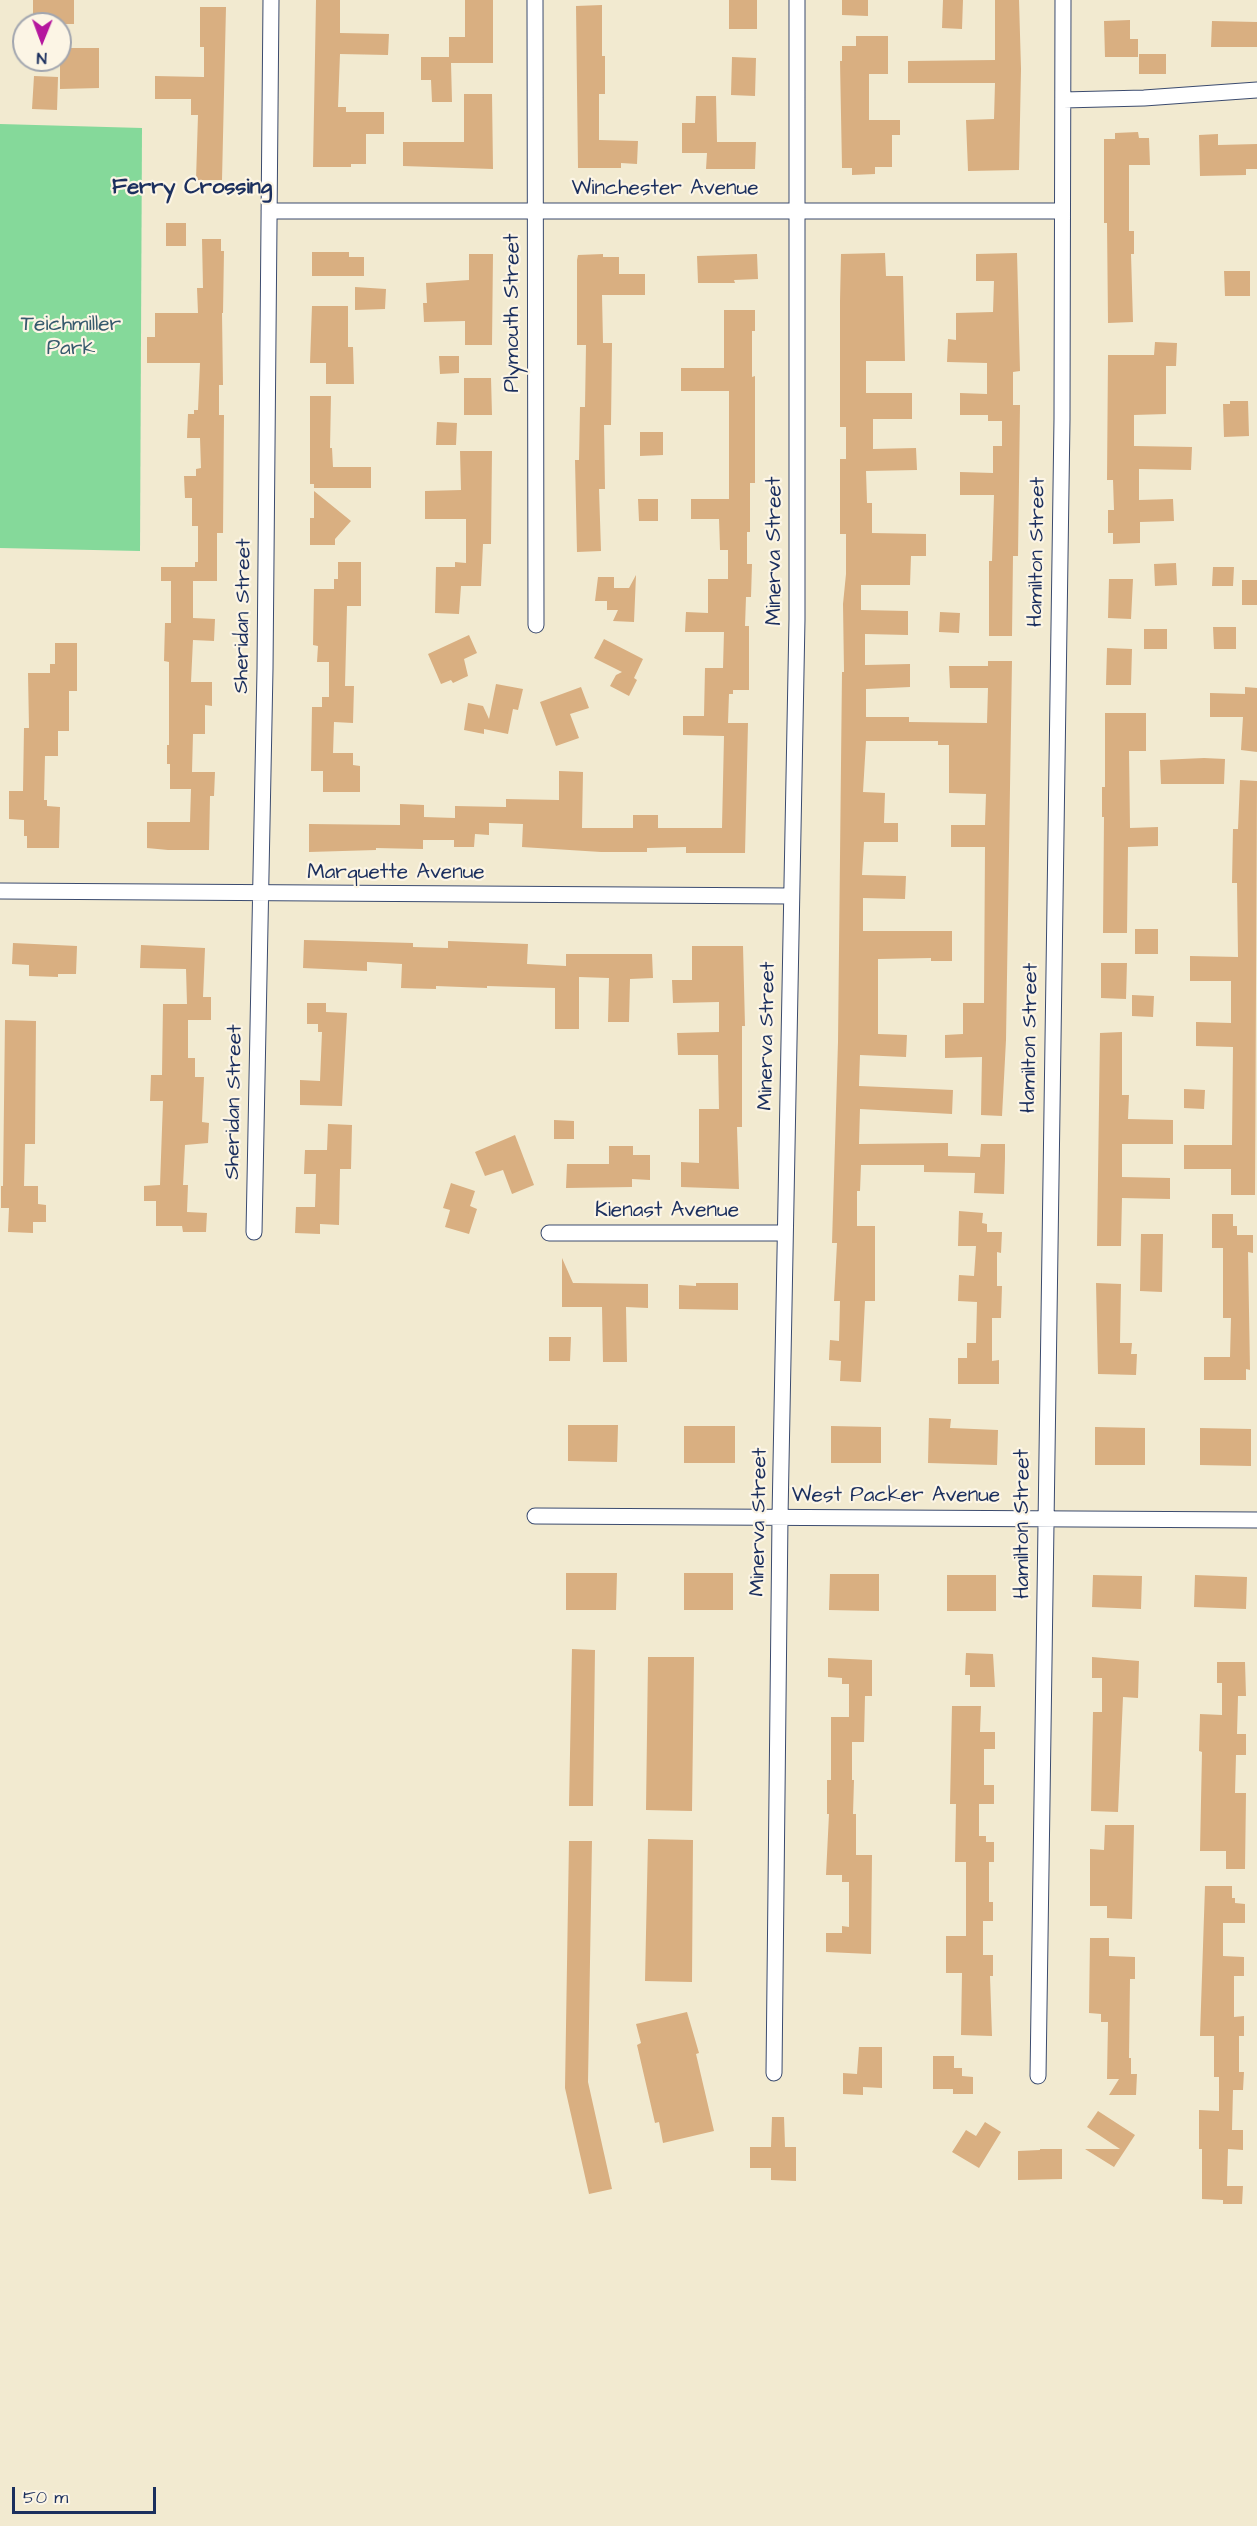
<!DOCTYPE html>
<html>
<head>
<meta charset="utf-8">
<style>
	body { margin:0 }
	#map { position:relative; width:1257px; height:2526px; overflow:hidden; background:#f2ead0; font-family:"Architects Daughter",sans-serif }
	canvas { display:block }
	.north { position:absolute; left:12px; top:12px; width:60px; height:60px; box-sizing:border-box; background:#fcf5e5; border:2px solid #a2a6af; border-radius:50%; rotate:181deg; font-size:16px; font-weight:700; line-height:24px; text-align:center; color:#1b2f5e }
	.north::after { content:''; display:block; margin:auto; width:21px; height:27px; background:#b5179e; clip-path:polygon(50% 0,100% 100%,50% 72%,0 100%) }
	.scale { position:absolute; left:12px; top:2487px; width:144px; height:27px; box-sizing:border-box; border:3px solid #1b2f5e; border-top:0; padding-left:8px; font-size:18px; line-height:21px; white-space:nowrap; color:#1b2f5e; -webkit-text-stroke:4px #fcf5e5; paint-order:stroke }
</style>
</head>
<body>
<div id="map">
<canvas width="1257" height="2526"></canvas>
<div class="north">N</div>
<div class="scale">50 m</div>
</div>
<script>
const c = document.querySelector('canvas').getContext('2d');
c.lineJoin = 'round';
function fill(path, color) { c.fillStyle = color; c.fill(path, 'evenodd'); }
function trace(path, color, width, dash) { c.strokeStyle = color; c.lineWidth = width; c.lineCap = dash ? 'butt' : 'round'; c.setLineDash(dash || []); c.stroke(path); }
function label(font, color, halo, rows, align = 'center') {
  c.font = font + ' "Architects Daughter",sans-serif'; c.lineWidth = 4.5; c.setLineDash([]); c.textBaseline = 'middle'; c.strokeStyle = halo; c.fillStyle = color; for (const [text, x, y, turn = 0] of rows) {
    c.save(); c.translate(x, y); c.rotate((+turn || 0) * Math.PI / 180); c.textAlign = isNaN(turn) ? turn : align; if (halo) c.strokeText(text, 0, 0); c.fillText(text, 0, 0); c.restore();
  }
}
const green = new Path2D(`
	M0,124L142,128L140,551L0,548Z`);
const building = new Path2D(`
	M33,0H74V24H33Z
	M316,0H340V33L389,34L388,55L340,54L338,107H346V112H384V134H366V164H351V167H313Z
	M465,0H493V63H451L452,102H432L431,80H421V57H449V37H465Z
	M729,0H757V29H729Z
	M842,0H868V16L842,15Z
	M943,0H963L962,29L942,28Z
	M995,0H1019L1021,69L1019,170L968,171L966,120L994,119L995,83H908V61L995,60Z
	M602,5V56H605V94H599V140L638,141L637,164L621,163V168H578L576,6Z
	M200,7H226L222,180H196L198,115H191V99H155V76L204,77V47H200Z
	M1130,20V39H1138V57H1105L1104,21Z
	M1212,21L1257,22V47H1211Z
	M856,36H888V74H869V120H900V135H892V167H875V174L852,175V168H842L840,61H842V46H856Z
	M60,48H99V88L60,89Z
	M1139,54H1166V74H1139Z
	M732,57L756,58L755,96L731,95Z
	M34,76L58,77L57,110L32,109Z
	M464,94H492L493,169L403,166V142H464Z
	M696,96H716L717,142H756L755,169H706L707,153H682V123H695Z
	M1138,132L1139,138H1149L1150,165H1129V231H1134V254H1131L1133,322L1108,323L1107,223H1104V139H1115V133Z
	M1218,134V145L1257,144V169H1246V175L1200,176L1199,135Z
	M166,223H186V246H166Z
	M202,239H221V251H224L223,313H222L223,385H219V415H224L223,533H217V581H193V618L215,619L214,641L193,640L191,682H212V706L205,705V734H193L192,772H215L214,796H210L209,850H168L147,848V822H190L191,789H170V764H167V745H169V662L164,661L165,623H171V581H161V567H195V562H198V526H192V498H185L184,476H196V469L201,468L200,438H187L188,414H194V410H198L200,363H147V337H155V313H198L197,288H203Z
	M312,252H349V257H364V276H312Z
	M885,253L886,276H903L905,361H866V393H912V419H873V449L916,448L917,470L866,471L867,503H872V533L926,534V556H911L910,585H861V610L908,611V635L865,634V665L910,664V687L866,689V717H909V722L987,723L988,688H950L949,666H988V661H1012L1006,1040L1002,1116L981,1115L982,1057L945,1058V1035L963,1034V1003H984L985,847H951V825H985L986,794L949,793V745H938V741H866L863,792L885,793L884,823H898V842H864L862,875L906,876L905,899L863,898V931H952V961H931V958L878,959V1034L907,1035L906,1057L860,1055L859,1086L953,1090L952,1114L860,1109L859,1144L948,1143V1156L980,1157L981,1144H1005V1158L1004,1194L974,1193L975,1173L924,1172V1165H861L860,1191H857V1226H875V1301H865L861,1382L840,1381L841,1361L829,1360L830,1340L839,1341L840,1301H834L837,1243H832L838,1042L842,672H844L843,604L846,574V534H840V459H846V427H840V301L841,254Z
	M1017,253L1020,371L1013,372V405H1020L1018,556H1013L1012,636H989V561H992L994,495H960V472L993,473V446H1002V421H988V415H960V393L987,394V363L947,362L948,339L956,340V313L993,312L994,281H976V254Z
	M469,254H493L492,345H465V321L424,322L423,303H427L426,283L469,280Z
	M603,254V257H619V274H645V295H602L603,343H612L611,425H604L605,489H599L601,551L577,552L575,460H579L580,407H585L586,345H577V260L578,255Z
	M757,254L758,279L734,280L735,283H698L697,256Z
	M1224,271H1250V296H1225Z
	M355,287L386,289L385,309L355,310Z
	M312,306H348V347H353L354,384H326V363H310Z
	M724,310H755V331H752V377L755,376V483H750V532H747V564H752L751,597H746L745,626H749V690H733V694H729L728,723H748L745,853H686V847L647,848V852H601L522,847L523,824L489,823V835L475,834L474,847H454V840H423V849L376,848V850L309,852V824L400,825V804L424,805V817L455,818V806L506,807V799L559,800V771L583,772L582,828H633V815H658V828H722L724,736L683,735V716H704L705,668H723L724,632H685L686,612L708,613V579H728V550H720L719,519H691V499H729V391H681V368H724Z
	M1155,342L1177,343L1176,366H1166V414L1134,415V446L1192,447L1191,470L1139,469V500L1173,499L1174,521L1140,522V543L1113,544V533H1108V510H1114L1113,480H1107L1108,355H1154Z
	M439,356H459V373L440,374Z
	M464,378H491L492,415H464Z
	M310,396H331L330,448H332L333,467H371V488H314V484H310Z
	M1230,401H1248L1249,436L1224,437L1223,404H1230Z
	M437,422L457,423L456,445H436Z
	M640,432H663V455L640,456Z
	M460,451H492L491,544H483L481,586H461L459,614L435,613L436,567H455V562L466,563V519H425V491L461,490Z
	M314,491L351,521L335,539V545H310V518H314Z
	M638,499H658V521H639Z
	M338,562H361V606H347L345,686H354L353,723L334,722L333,753H353V765L360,766V792H323V771H311L312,707H322V697H329V662H317L318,646L313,645L314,589H334V579H338Z
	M1176,563L1177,585L1155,586L1154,564Z
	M1213,567H1234L1233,586H1212Z
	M636,575L634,622L613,621L618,610H607V601H595L598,577H614V588H629Z
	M1109,579H1133L1131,619L1108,618Z
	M1242,580H1257V605H1242Z
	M940,612L960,613L959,633L939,632Z
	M1213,627H1236V649H1214Z
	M1144,629H1167V649H1144Z
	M469,635L477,653L464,659L468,676L453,683L451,680L441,684L428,654Z
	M604,639L643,659L634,678L637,680L629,696L610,686L616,675L622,672L594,658Z
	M55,643H77V691H69V731H58V756H45L44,800H47V806L60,807L59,848H27V836H24V820L9,819V791H23L24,728H29L28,673H50V664H55Z
	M1107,648L1132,649L1131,685H1106Z
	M496,684L523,689L518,710L513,709L508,734L484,729V734L464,730L468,703L483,706L489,719Z
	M581,687L589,708L570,714L579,738L556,746L540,702Z
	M1245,687L1257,688V752L1241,750L1243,717H1210V693L1245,694Z
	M1105,713H1146V751H1129L1130,828L1158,827V846L1128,847L1127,933H1103L1104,817H1102V787H1105Z
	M1204,758L1225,759L1224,784H1161L1160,760Z
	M1240,780L1257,781L1255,1195H1231V1169H1184V1145H1232L1233,1047L1196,1046V1022L1231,1023V981H1190V956L1238,957L1237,883H1232L1233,829H1238Z
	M1135,929H1158V954H1135Z
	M304,940L413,943V947L448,948V941L528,944L527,964L566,966V954H652L653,978L630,979L629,1022H608L609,978L579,977V1029H555V988L487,986V988L436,986V989L401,988L402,964L367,962V971L303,968Z
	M13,943L77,946L76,974H58V977L29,976V965L12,964Z
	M141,945L205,948L203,997H211V1020H188V1058H195V1077H204L202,1122L209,1123L208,1143L185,1145L183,1185H188L187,1212L207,1213L206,1232H183L182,1226H156V1201H144V1186L160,1185L163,1101H150L151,1075H162L163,1004H187L186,969L140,968Z
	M692,946H743L745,1026H742V1127H737L739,1189L681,1187V1162L699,1163V1109H719L718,1055H678L677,1033L719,1032V1002L673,1003L672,980H692Z
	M1101,963H1127L1126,999L1101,998Z
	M1132,995L1154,996L1153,1017L1132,1016Z
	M307,1003H326V1012L347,1013L342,1106L300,1105V1080L320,1081L322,1032H318V1024H307Z
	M5,1020L36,1021L35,1144H25L24,1186H38V1204L46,1205V1222H33V1233L8,1232L9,1208H1V1186H3Z
	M1122,1032V1095H1129L1128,1119L1173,1120V1144H1122V1177L1170,1178V1199L1122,1198L1121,1246H1097L1100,1033Z
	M1184,1089L1205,1090L1204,1109L1184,1108Z
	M554,1120L574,1121V1139H554Z
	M328,1124L352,1125L351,1169H340L339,1225L320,1224V1234L295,1233L296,1207H315L316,1174H304L305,1150H327Z
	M515,1135L534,1185L512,1194L503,1170L485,1176L475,1152Z
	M609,1146H633V1155H650V1180L632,1179V1187L566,1188L567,1164H609Z
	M451,1183L475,1191L470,1206L477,1209L469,1234L445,1227L450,1210L443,1208Z
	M959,1211L983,1213L982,1223L987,1224V1232H1002L1001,1253L997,1252V1286H1002L1001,1318H992V1361L999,1360V1384H958V1358H967V1343H976L977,1302L958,1301L959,1275L974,1276L976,1246H958Z
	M1212,1214H1233V1226H1237V1235H1253V1253L1248,1252L1250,1370L1246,1369V1380H1204V1357H1230L1231,1318H1223V1248H1212Z
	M1141,1234H1163L1162,1292L1140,1291Z
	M562,1258L573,1283L648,1284V1308L626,1307L627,1362H603L602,1307H562Z
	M696,1283H738V1310L679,1309V1285L696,1286Z
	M1096,1283L1121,1284L1120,1343H1132L1131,1354H1137L1136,1375L1098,1374Z
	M549,1337H571L570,1361H549Z
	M929,1418L951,1419L950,1428L998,1430L997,1465L928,1463Z
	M568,1425H618L617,1462L568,1461Z
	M684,1426H735V1463H684Z
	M831,1426L881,1427V1463H831Z
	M1095,1427L1145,1428V1465H1095Z
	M1200,1428L1251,1429V1466L1200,1465Z
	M566,1573H617L616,1610H566Z
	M684,1573H733V1610H684Z
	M830,1574H879V1611L829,1610Z
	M947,1575H996V1611H947Z
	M1093,1575L1142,1576L1141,1609L1092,1607Z
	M1195,1575L1247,1577L1246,1609L1194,1607Z
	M572,1649L595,1650L593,1806H569Z
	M966,1653L993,1654L995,1687H970V1675H965Z
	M648,1657H694L692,1811L646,1810Z
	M1092,1657L1139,1661L1138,1698L1123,1697L1118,1812L1091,1811L1093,1712H1102V1678H1092Z
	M828,1658L872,1660V1696H865L864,1742H852V1780H854L853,1814H856V1855H872L871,1954L826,1952V1933H842V1926L849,1927V1882H842V1875H826L829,1814H827V1780H831V1717H849V1684H842V1678L828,1677Z
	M1217,1662H1245L1246,1696H1238L1237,1734H1246V1755H1236L1235,1793H1246L1245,1869H1226V1851H1200L1202,1752L1199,1751L1200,1714L1222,1715V1683H1217Z
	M952,1706H981L980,1732H995V1749H984V1785H994V1804H979V1836H986V1842H994V1862H989V1902H993V1921H983V1955H993V1976H990L992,2036L961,2035L962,1973H946V1936H966V1862H955L956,1804H950Z
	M1105,1825H1134L1132,1919L1107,1918V1906H1090V1849L1104,1850Z
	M648,1839L693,1840L692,1982L645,1981Z
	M569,1841H592L588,2082L612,2189L589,2194L565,2088Z
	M1205,1886H1232V1898H1235V1903L1245,1904V1923H1223V1956L1244,1957V1976H1234V2017L1244,2016V2036H1239V2072H1244L1243,2090H1233L1232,2130H1243V2150L1228,2149L1227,2186H1243L1242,2204H1223V2200L1202,2199V2149H1199V2110L1219,2111V2077H1214V2036H1200Z
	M1090,1938H1109V1956L1135,1957V1979H1130L1129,2058H1131V2074H1137L1136,2095H1109L1119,2079H1107L1108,2022H1101V2014L1089,2013Z
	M687,2012L699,2053L696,2054L714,2131L663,2143L659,2122L655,2123L637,2045L641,2043L636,2024Z
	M859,2047H882V2088L863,2087V2095L843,2094V2073L857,2074Z
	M933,2056H954V2068H962V2076L973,2077V2094H953V2089H933Z
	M1098,2111L1135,2135L1114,2167L1085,2149H1120L1087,2127Z
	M772,2117H784L785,2147H796V2181L771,2180V2168H750V2147H771Z
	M985,2122L1001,2132L979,2168L952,2152L966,2130L976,2136Z
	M1040,2149H1062V2179L1018,2180V2151L1040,2150Z`);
const minor = new Path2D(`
	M535,0L536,625
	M1063,100L1144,98L1257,90
	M269,211H1061
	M0,891L791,896
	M254,1232L265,669L271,0
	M549,1233H785
	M535,1516L1257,1520
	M774,2073L780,1517L797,619V0
	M1038,2076L1062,419L1063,0`);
const streetNames = [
	["Winchester Avenue",665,190],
	["Plymouth Street",514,313,-90],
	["Minerva Street",776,551,-90],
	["Hamilton Street",1038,552,-89],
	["Sheridan Street",244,616,-89],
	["Marquette Avenue",396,874],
	["Minerva Street",768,1036,-89],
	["Hamilton Street",1031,1038,-89],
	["Sheridan Street",235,1102,-89],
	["Kienast Avenue",667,1212],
	["West Packer Avenue",896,1497],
	["Minerva Street",760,1522,-89],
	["Hamilton Street",1024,1524,-90]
];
const parkNames = [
	["Teichmiller",71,326],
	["Park",71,350]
];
const neighbourhoodNames = [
	["Ferry Crossing",192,188]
];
fill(green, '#85d99a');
fill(building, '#d9af81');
trace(minor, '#3b4b6f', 17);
trace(minor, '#fff', 15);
label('21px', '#1b2f5e', '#fcf5e5', streetNames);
label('21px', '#365a6d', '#fcf5e5', parkNames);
label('bold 22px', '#1b2f5e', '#fcf5e5', neighbourhoodNames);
</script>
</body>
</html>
